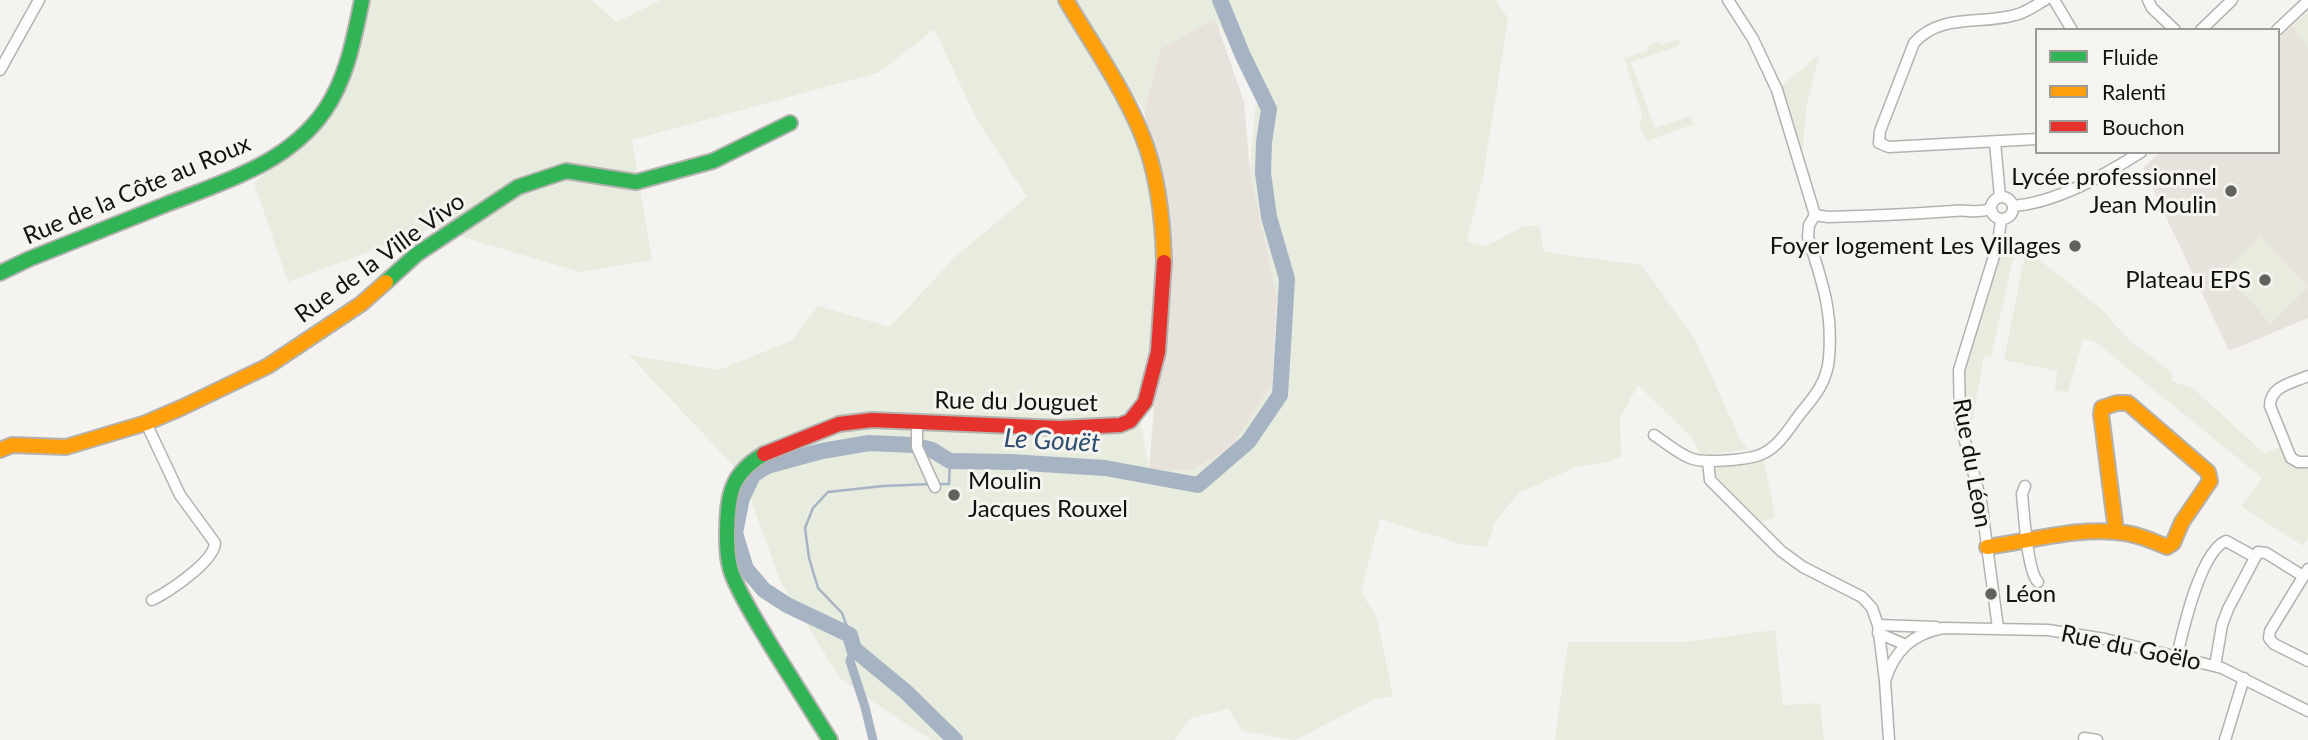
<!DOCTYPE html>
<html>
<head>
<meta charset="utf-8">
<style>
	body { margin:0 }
	#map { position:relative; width:2308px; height:740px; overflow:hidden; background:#f5f3f0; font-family:Lato,sans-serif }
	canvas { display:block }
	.legend { position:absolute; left:2035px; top:28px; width:245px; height:126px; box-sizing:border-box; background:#f6f4ef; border:2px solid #9b9a96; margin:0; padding:9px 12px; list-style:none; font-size:21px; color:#121210 }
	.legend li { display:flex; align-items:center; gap:14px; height:35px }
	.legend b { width:35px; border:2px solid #9b9a96 }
</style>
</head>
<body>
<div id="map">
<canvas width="2308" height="740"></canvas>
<ul class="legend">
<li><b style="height:9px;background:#30b455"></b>Fluide</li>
<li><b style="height:9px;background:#ff9f0a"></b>Ralenti</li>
<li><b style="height:9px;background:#e5322d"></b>Bouchon</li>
</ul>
</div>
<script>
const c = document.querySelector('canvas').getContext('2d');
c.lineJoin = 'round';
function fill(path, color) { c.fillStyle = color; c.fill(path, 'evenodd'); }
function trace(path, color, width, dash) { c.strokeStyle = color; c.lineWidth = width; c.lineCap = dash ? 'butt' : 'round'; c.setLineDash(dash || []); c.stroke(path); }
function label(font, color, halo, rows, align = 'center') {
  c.font = font + ' Lato,sans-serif'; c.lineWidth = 6; c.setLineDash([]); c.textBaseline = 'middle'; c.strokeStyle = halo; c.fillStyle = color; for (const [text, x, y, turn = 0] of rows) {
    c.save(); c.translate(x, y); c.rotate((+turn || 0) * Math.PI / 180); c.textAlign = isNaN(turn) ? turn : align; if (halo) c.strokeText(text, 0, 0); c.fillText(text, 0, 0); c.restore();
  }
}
const built = new Path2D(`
	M1215,18L1244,102L1250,171L1277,298L1272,388L1230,449L1191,471L1149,470L1157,368L1169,303V233L1144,111L1160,49Z
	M2292,26L2308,48V318L2229,351L2143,168L2160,152H2278V38Z`);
const green = new Path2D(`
	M370,0H592L616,22L661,0H1059L1141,140L1159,229L1154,333L1137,401L1149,469L1191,471L1230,449L1287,359L1277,298L1250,171L1255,110L1259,97L1215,18L1160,49L1144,111L1072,0H1496L1508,19L1483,177L1467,241L1486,246L1523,227L1539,225L1544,252L1641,265L1694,337L1741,441L1748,449L1701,456L1692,438L1638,385L1620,417L1621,457L1608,462L1576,467L1519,493L1495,521L1487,547L1461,544L1380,519L1361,592L1377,618L1393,696L1375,699L1295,740L1242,731L1229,709L1191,718L1174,740H931L891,714L840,678L781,583L742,475L629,355L719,370L791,341L818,306L890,327L954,258L1027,197L977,120L934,29L880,72L632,140L652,260L580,272L432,228L288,282L254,183L325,124L357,54Z
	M2308,12V48L2292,26Z
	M1683,38L1677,47L1631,62L1655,128L1690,116L1694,124L1647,141L1639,126L1642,115L1624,58L1648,50L1647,46L1659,41L1661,45Z
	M1819,55L1807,103L1803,147L1790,150L1780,87Z
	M2261,236L2308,288L2271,324L2223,272Z
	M2006,244L2016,246L1991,356L1984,355L1969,440L1964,402V367L2001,250Z
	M2026,249L2100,308L2132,343L2172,372V381L2194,389L2265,454L2283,445L2308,467V538L2303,546L2241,506L2262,478L2094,341L2083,339L2068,392L2055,391L2057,371L2004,360Z
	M1763,459L1775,513L1774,518L1760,522L1714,474L1718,465Z
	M1775,630L1783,705L1820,703L1824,740H1555L1568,642H1683Z`);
const stream = new Path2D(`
	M937,484H949L950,461
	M850,635L842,613L818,588L809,558L805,528L813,508L828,492L883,486L931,484`);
const canal = new Path2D(`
	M854,649L850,661L865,707L873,740`);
const river = new Path2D(`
	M955,740L906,692L854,649L850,635L787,605L764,590L746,569L735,533L742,498L753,475L767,466L822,451L869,443L913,445L932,450L950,461L1010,462L1105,468L1198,485L1248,442L1280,395L1287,279L1269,217L1263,173L1264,142L1269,109L1243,56L1220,0`);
const street = new Path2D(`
	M1728,0L1753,39L1777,90L1815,215
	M2054,0L2072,30
	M2148,0L2152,8L2175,30
	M2201,30L2232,0
	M2277,30L2308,1
	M0,70L39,0
	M2037,139L1889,147L1879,143L1880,131L1914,43C1940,13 1981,25 2015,15C2025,13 2036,5 2045,0
	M1995,142L2000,197
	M1991 208a11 11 0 1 1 22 0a11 11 0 1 1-22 0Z
	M2013,206C2056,203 2105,175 2141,152
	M1815,215L1828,217C1870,216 1912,214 1953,211C1968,209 1975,214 1991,209
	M2308,376C2292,383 2270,386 2270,406L2291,458L2298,462H2308
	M146,423L180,495L215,543C214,562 168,592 152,600
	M917,423V447L935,487
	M1654,435C1665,442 1677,453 1690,458C1702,464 1752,460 1764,453C1779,446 1790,427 1800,414C1815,396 1827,382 1829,358C1833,310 1822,282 1808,237L1809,225L1815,215
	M1708,461L1710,480L1781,551L1803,567L1862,597L1872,608L1878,625L1885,681L1889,740
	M2025,486L2022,494C2024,513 2027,571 2038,582
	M2308,569L2270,631L2269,638L2274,644L2308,661
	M1878,625L1936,627
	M1998,628L1981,501L1960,422L1959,370L1998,243L2001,220
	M1878,633L1906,645
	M2177,656C2183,630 2200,552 2226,541L2255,557
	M2215,666L2222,625L2228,609L2258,552L2266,553L2303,576
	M1885,681C1894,651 1912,634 1943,628L2048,630L2105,639L2222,668L2308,711
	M2084,738L2097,740
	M2225,740L2244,678`);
const fast = new Path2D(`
	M0,273L29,259C75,241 121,222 167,204C224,182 289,163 325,110C347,78 354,38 362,0
	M386,282L417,254L518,187L566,171L636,182L713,161L790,123
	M764,454C730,474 728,495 727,531C727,545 727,560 732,574C742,600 759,625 773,649C792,679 811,710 830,740`);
const slow = new Path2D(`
	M1066,0C1092,44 1123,88 1142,135C1158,174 1163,220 1164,262
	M0,450L12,445L66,447L146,423L183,407L268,366L361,304L386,282
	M1987,547C2032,541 2079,526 2125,533C2140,535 2153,541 2167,547L2173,543L2182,522L2210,481L2208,472L2128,403H2117L2102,408L2101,414L2116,531`);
const jam = new Path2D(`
	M764,454L839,424L872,420L1059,428L1120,425L1130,421L1145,402L1158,352L1164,262`);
const markers = [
	[2231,191,7,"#61615e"],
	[2075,246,7,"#61615e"],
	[2265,280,7,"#61615e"],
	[954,495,7,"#61615e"],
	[1991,594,7,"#61615e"]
];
const poiNames = [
	["Lycée professionnel",2217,177],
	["Jean Moulin",2217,205],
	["Foyer logement Les Villages",2061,246],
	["Plateau EPS",2251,280],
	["Moulin",968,481,"left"],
	["Jacques Rouxel",968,509,"left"],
	["Léon",2005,594,"left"]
];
const streetNames = [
	["Rue de la Côte au Roux",137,190,-23],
	["Rue de la Ville Vivo",380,258,-36],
	["Rue du Jouguet",1016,402,1],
	["Rue du Léon",1972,463,80],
	["Rue du Goëlo",2131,648,12]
];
const waterNames = [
	["Le Gouët",1052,441,3]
];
fill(built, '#e7e3dc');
fill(green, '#e7ecdf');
trace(stream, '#a5b3c3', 2.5);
trace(canal, '#a5b3c3', 9);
trace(river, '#a5b3c3', 16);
trace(street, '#b3b2af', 13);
trace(fast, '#b3b2af', 18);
trace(slow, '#b3b2af', 18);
trace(jam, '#b3b2af', 18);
trace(street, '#fefdfd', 10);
trace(fast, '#30b455', 14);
trace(slow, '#ff9f0a', 14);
trace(jam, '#e5322d', 14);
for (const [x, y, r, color] of markers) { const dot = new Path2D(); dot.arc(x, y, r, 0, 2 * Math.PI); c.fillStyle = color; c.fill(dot); trace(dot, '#f6f4ef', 2.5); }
label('24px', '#121210', '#f6f4ef', poiNames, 'right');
label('24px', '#121210', '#f6f4ef', streetNames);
label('italic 26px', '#2e4d72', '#f6f4ef', waterNames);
</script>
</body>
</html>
